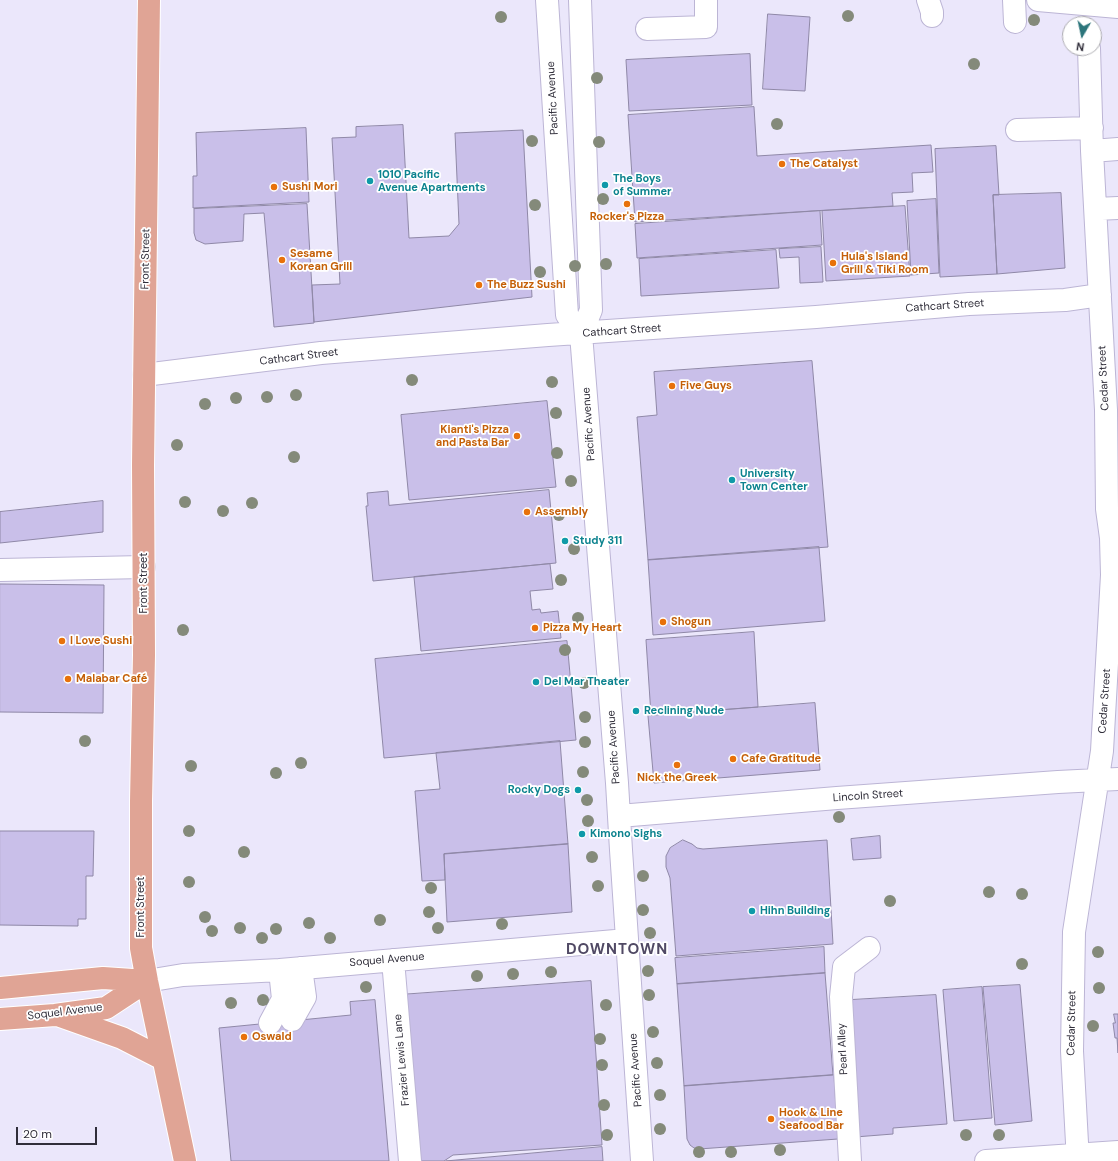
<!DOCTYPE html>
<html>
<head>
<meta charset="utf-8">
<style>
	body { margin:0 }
	#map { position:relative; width:1118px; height:1161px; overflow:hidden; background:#ebe7fb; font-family:"DM Sans",sans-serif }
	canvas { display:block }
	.north { position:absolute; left:1062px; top:16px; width:40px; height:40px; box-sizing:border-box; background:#fff; border:1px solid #acabb0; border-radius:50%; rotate:189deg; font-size:11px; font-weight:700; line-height:16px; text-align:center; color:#302e3a }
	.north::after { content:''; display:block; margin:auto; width:14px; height:18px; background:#2c757b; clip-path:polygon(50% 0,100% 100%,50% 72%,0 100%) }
	.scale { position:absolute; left:16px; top:1127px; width:81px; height:18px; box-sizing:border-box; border:2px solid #302e3a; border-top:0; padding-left:5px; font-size:12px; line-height:14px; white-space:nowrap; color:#302e3a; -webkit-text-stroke:3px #fff; paint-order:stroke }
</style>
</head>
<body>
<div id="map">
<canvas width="1118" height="1161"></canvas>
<div class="north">N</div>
<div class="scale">20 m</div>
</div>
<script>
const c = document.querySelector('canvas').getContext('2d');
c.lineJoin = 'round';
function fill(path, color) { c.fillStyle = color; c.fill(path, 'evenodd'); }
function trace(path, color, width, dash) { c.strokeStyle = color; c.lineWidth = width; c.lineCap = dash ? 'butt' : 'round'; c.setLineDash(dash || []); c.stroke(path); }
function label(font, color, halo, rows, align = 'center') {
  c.font = font + ' "DM Sans",sans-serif'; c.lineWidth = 3.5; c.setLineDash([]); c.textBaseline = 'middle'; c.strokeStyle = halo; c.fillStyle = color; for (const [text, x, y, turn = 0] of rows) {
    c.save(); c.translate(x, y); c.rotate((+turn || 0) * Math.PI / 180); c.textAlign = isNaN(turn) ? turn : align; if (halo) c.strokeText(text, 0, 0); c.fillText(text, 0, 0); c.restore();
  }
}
const building = new Path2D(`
	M768,14L810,17L805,91L763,89Z
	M750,54L752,105L629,111L626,60Z
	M754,107L757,156L931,145L933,172L912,173L913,192L892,193L893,206L635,222L628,115Z
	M403,125L409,238L449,236L459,224L455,133L523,130L532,297L314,322L312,285L340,284L332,138L356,137V127Z
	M306,128L309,202L193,208V176H197L196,133Z
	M996,146L999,195H993L997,274L940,277L935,149Z
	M1061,193L1065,268L997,274L993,195Z
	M936,199L939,273L911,275L907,201Z
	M307,204L314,323L274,327L264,213L244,214L243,241L205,244L196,240L194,233V209Z
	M905,206L910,276L826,281L822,211Z
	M820,211L822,245L637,258L635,224Z
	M821,247L823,282L800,283L799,257L780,258L779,249Z
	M776,250L779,288L641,296L639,259Z
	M812,361L828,547L648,560L637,417L657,415L654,372Z
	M547,401L556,487L409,500L401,415Z
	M549,490L556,563L373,581L366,506H368L367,493L388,491L389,505Z
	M103,501V532L0,543V512Z
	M819,547L825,621L653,635L648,560Z
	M550,564L553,589L530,591L532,610L540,609L541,613L558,611L561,638L421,651L414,577Z
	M0,584L104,585L103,713L0,712Z
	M754,632L758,707L651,715L646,640Z
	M567,641L576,740L384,758L375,659Z
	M815,703L820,770L654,783L648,716Z
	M560,741L568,844L444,854L445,880L422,881L415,791L440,789L436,753Z
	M0,831H94L93,876H86V919H78V926L0,925Z
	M880,836L881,858L853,860L851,839Z
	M683,840L692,844L697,848L703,849L827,840L833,944L676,956L670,878L666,867V856L670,848Z
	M568,844L572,912L447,922L444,854Z
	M824,947L825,973L677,984L675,958Z
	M825,973L833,1075L684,1086L677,984Z
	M591,981L602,1145L453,1155L444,1161H412L399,995Z
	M1020,985L1032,1121L995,1125L983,987Z
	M982,987L992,1118L954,1121L943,990Z
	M936,995L947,1124L893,1128V1134L855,1137L851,1000Z
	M375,1000L389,1161H231L219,1028L351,1015L350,1002Z
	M1114,1014H1118V1053L1117,1038H1115L1113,1023H1115Z
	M834,1075L838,1139L699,1149L694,1148L690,1145L687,1139L684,1086Z
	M602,1147L603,1161H446Z`);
const minor = new Path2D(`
	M547,0L567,315L581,334
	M580,0L591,310L581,334L617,783L621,850L642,1161
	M928,0L932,12V16
	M1014,0L1015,22
	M1038,0L1118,7
	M647,29L706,27V0
	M1017,130L1092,128
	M1092,151L1118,149
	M1096,209L1118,208
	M144,375L321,353L548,335L816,317L969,304L1065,300L1100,295
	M0,570L144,567
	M619,816L837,798L1058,782L1118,779
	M393,960L410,1161
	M147,981L183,975L280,970L627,940
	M292,1020L305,997L301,968
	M270,1023L283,999L280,970
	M850,1161L841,997L844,967L869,948
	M986,1161L1118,1152
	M1078,1161L1072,1051L1074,932L1102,751L1112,575L1111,538L1107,509L1106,410L1092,151L1089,48`);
const major = new Path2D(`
	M149,0L143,465L144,655L141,801V948L147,981L185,1161
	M0,988L103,978L147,981
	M60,1016L122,1038L163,1059
	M0,1019L55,1015L106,1008L147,981`);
const trees = [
	[848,16],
	[501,17],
	[1034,20],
	[974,64],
	[597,78],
	[777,124],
	[532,141],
	[599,142],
	[603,199],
	[535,205],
	[606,264],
	[575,266],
	[540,272],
	[412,380],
	[552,382],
	[296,395],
	[267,397],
	[236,398],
	[205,404],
	[556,413],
	[177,445],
	[557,453],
	[294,457],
	[571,481],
	[185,502],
	[252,503],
	[223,511],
	[559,515],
	[574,549],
	[561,580],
	[578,618],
	[183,630],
	[565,650],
	[584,683],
	[585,717],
	[85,741],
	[585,742],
	[301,763],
	[191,766],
	[583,772],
	[276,773],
	[587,800],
	[839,817],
	[588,821],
	[189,831],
	[244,852],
	[592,857],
	[643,876],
	[189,882],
	[598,886],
	[431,888],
	[989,892],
	[1022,894],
	[890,901],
	[643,910],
	[429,912],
	[205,917],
	[380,920],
	[309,923],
	[502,924],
	[240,928],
	[438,928],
	[276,929],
	[212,931],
	[650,933],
	[262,938],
	[330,938],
	[1098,952],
	[1022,964],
	[648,971],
	[551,972],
	[513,974],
	[477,976],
	[366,987],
	[1099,988],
	[649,995],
	[263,1000],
	[231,1003],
	[606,1005],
	[1093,1026],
	[653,1032],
	[600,1039],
	[657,1063],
	[602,1065],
	[660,1095],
	[604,1105],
	[660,1129],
	[607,1135],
	[966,1135],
	[999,1135],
	[780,1150],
	[699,1152],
	[731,1152]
];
const markers = [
	[782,164,4,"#e8710a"],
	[370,181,4,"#0f9aa8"],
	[605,185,4,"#0f9aa8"],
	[274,187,4,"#e8710a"],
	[627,204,4,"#e8710a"],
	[282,260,4,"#e8710a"],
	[833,263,4,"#e8710a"],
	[479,285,4,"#e8710a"],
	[672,386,4,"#e8710a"],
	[517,436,4,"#e8710a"],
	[732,480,4,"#0f9aa8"],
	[527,512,4,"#e8710a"],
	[565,541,4,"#0f9aa8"],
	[663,622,4,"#e8710a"],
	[535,628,4,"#e8710a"],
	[62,641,4,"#e8710a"],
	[68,679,4,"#e8710a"],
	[536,682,4,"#0f9aa8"],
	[636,711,4,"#0f9aa8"],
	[733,759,4,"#e8710a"],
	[677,765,4,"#e8710a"],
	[578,790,4,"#0f9aa8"],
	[582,834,4,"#0f9aa8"],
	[752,911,4,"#0f9aa8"],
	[244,1037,4,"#e8710a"],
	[771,1119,4,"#e8710a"]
];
const streetNames = [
	["Pacific Avenue",553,98,-93],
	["Front Street",146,259,-89],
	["Cathcart Street",945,306,-4],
	["Cathcart Street",622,331,-4],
	["Cathcart Street",299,357,-7],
	["Cedar Street",1104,378,-93],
	["Pacific Avenue",589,424,-94],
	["Front Street",144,583,-90],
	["Cedar Street",1105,701,-86],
	["Pacific Avenue",614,747,-94],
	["Lincoln Street",868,796,-4],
	["Front Street",141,907,-90],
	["Soquel Avenue",387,960,-5],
	["Soquel Avenue",65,1012,-7],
	["Cedar Street",1072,1023,-89],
	["Pearl Alley",843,1049,-93],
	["Frazier Lewis Lane",402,1060,-95],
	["Pacific Avenue",636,1070,-94]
];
const foodNames = [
	["The Catalyst",790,164],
	["Sushi Mori",282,187],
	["Rocker's Pizza",627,217,"center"],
	["Sesame",290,254],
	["Korean Grill",290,267],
	["Hula's Island",841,257],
	["Grill & Tiki Room",841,270],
	["The Buzz Sushi",487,285],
	["Five Guys",680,386],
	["Kianti's Pizza",509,430,"right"],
	["and Pasta Bar",509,443,"right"],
	["Assembly",535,512],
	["Shogun",671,622],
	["Pizza My Heart",543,628],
	["I Love Sushi",70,641],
	["Malabar Café",76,679],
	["Cafe Gratitude",741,759],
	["Nick the Greek",677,778,"center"],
	["Oswald",252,1037],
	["Hook & Line",779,1113],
	["Seafood Bar",779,1126]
];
const cultureNames = [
	["1010 Pacific",378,175],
	["Avenue Apartments",378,188],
	["The Boys",613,179],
	["of Summer",613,192],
	["University",740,474],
	["Town Center",740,487],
	["Study 311",573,541],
	["Del Mar Theater",544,682],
	["Reclining Nude",644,711],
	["Rocky Dogs",570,790,"right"],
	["Kimono Sighs",590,834],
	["Hihn Building",760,911]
];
const districtNames = [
	["DOWNTOWN",617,950]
];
fill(building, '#c9bfe9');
trace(building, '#8f88a7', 1);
trace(minor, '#bcb5d5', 24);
trace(major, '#fff', 24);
trace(minor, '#fff', 22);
trace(major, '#e0a495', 22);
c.fillStyle = '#848a7a';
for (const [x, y] of trees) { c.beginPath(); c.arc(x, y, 6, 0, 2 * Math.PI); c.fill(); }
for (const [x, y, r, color] of markers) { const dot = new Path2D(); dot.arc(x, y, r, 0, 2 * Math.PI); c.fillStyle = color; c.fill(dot); trace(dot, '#fff', 1.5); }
label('11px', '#302e3a', '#fff', streetNames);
label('bold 11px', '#c56008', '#fff', foodNames, 'left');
label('bold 11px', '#0d838f', '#fff', cultureNames, 'left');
c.letterSpacing = '1px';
label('bold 15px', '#504964', '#fff', districtNames);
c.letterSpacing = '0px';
</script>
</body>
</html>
